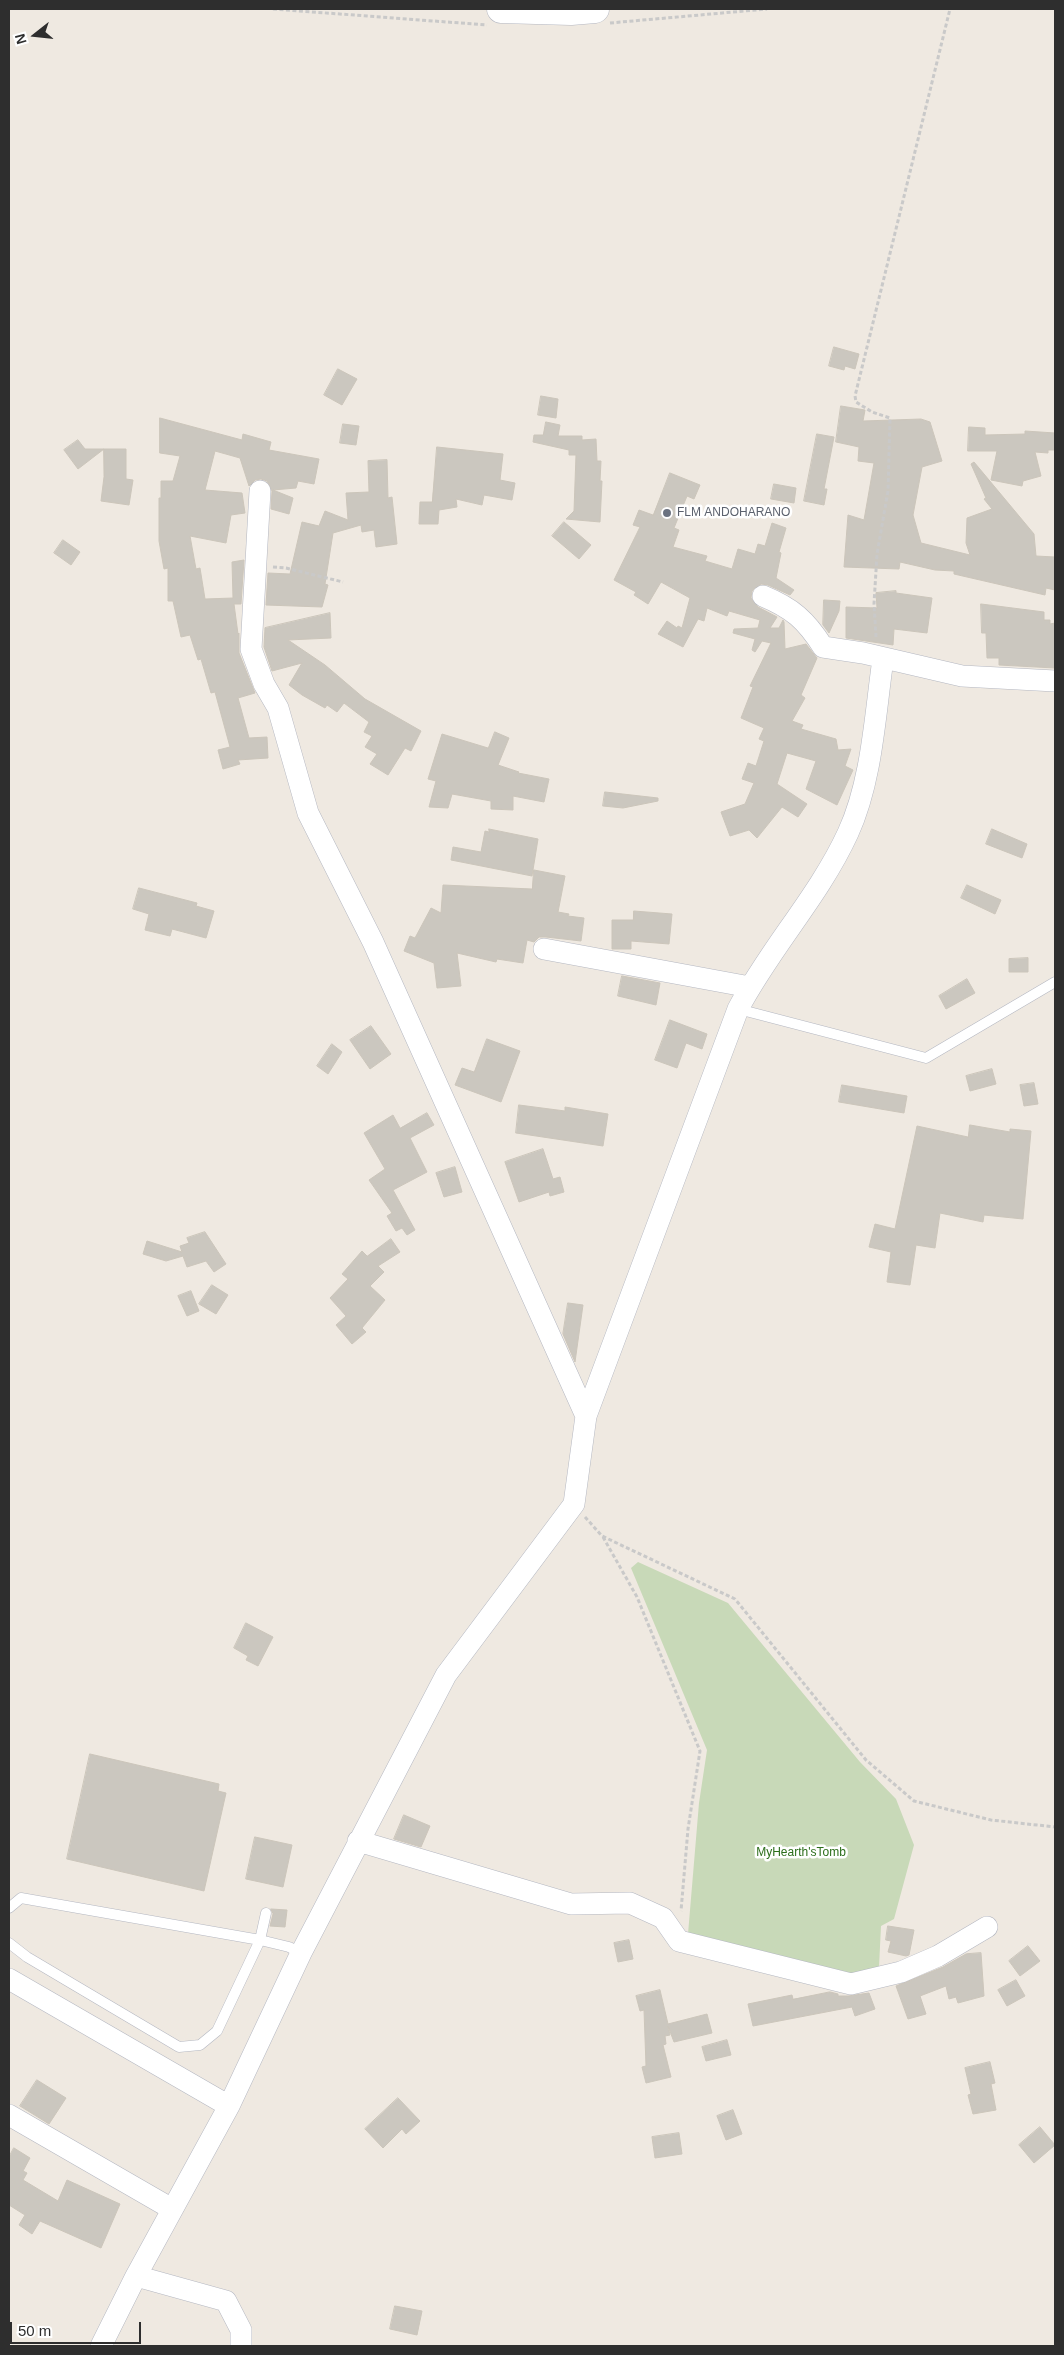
<!DOCTYPE html>
<html>
<head>
<meta charset="utf-8">
<style>
	body { margin:0 }
	#map { position:relative; width:1064px; height:2355px; overflow:hidden; background:#efe9e1; font-family:Arial,sans-serif }
	canvas { display:block }
	.frame { position:absolute; inset:0; border:10px solid #2e2e2e; pointer-events:none }
	.north { position:absolute; left:10px; top:10px; width:50px; height:50px; -webkit-text-stroke:4px #fff; paint-order:stroke; rotate:254deg; font-size:14px; font-weight:700; line-height:20px; text-align:center; color:#2e2e2e }
	.north::after { content:''; display:block; margin:auto; width:18px; height:22px; background:#2e2e2e; clip-path:polygon(50% 0,100% 100%,50% 72%,0 100%) }
	.scale { position:absolute; left:10px; top:2322px; width:131px; height:22px; box-sizing:border-box; border:2px solid #2e2e2e; border-top:0; padding-left:6px; font-size:15px; line-height:18px; white-space:nowrap; color:#2e2e2e; -webkit-text-stroke:4px #fff; paint-order:stroke }
</style>
</head>
<body>
<div id="map">
<canvas width="1064" height="2355"></canvas>
<div class="frame"></div>
<div class="north">N</div>
<div class="scale">50 m</div>
</div>
<script>
const c = document.querySelector('canvas').getContext('2d');
c.lineJoin = 'round';
function fill(path, color) { c.fillStyle = color; c.fill(path, 'evenodd'); }
function trace(path, color, width, dash) { c.strokeStyle = color; c.lineWidth = width; c.lineCap = dash ? 'butt' : 'round'; c.setLineDash(dash || []); c.stroke(path); }
function label(font, color, halo, rows, align = 'center') {
  c.font = font + ' Arial,sans-serif'; c.lineWidth = 5; c.setLineDash([]); c.textBaseline = 'middle'; c.strokeStyle = halo; c.fillStyle = color; for (const [text, x, y, turn = 0] of rows) {
    c.save(); c.translate(x, y); c.rotate((+turn || 0) * Math.PI / 180); c.textAlign = isNaN(turn) ? turn : align; if (halo) c.strokeText(text, 0, 0); c.fillText(text, 0, 0); c.restore();
  }
}
const cemetery = new Path2D(`
	M638,1562L728,1603L860,1762L896,1799L914,1845L894,1919L881,1926L879,1967L852,1976L688,1934L699,1803L707,1750L631,1568Z`);
const building = new Path2D(`
	M834,347L859,354L855,369L845,366L844,370L829,366Z
	M338,369L357,379L342,405L324,395Z
	M541,396L558,399L556,418L538,415Z
	M841,406L865,410L863,421L921,419L930,422L942,461L922,467L913,515L921,543L970,555L966,543L967,518L992,509L984,499L986,498L971,464L974,462L1034,534L1036,556L1055,557V590L1046,588L1045,595L954,574V571L935,570L900,562L899,569L844,567L848,515L864,520L874,463L858,461L859,447L836,442Z
	M160,418L242,440L243,434L271,442L269,450L319,459L314,484L298,481L296,488L273,490L293,498L289,514L271,509L272,491L267,481L261,479L255,480L249,486L240,458L215,451L205,490L242,493L245,513L231,515L226,543L190,536L196,569L200,568L205,599L233,598L232,562L244,560L241,604H234L238,634L239,633V653L255,693L238,698L249,738L267,737L268,758L238,760L240,764L223,769L218,750L230,747L215,692L211,693L201,659L198,660L190,635L181,637L173,601H168V568L164,569L159,541V498H161V481H173L180,456L160,453Z
	M546,422L560,425L558,436H582V440L596,439L597,461H601L600,481H602L600,522L566,519L574,511L576,455H569V450L533,442L534,435H543Z
	M343,424L359,426L356,445L340,443Z
	M969,427L985,428V435L1025,434V431L1055,433V450H1048V453L1035,452L1041,476L1023,481L1022,486L991,480L997,451H968Z
	M817,434L834,437L824,489H827L824,505L804,501Z
	M78,440L85,449H104L78,469L64,450Z
	M437,447L503,454L500,480L515,483L512,500L484,495L482,505L456,499L457,507L439,510L438,524H419L420,502H432Z
	M104,449H126V479L133,480L129,505L101,501L104,477Z
	M387,460L388,498L392,497L397,544L376,547L374,530L362,532L361,525L333,533L325,584L328,585L322,607L266,605L268,573L290,574L302,522L319,526L325,511L348,520L346,493L369,492L368,461Z
	M670,473L700,485L694,499L687,496L674,528L679,530L673,547L707,556L705,561L732,569L738,549L755,554L758,544L765,546L772,523L786,528L779,552L781,553L776,578L794,590L790,595L768,585L761,584L752,591L751,598L758,607L777,617L770,628H779L783,620L784,622L785,649L806,644L817,658L801,695L805,698L792,721L803,725L801,729L836,739L838,750L851,749L845,766L853,770L837,805L806,789L816,761L787,753L777,784L807,804L798,817L782,807L757,838L749,830L730,836L721,812L745,804L754,783L742,779L748,763L756,766L764,741L759,739L764,728L741,718L753,687L750,686L771,643L762,641L755,652L752,650L755,639L733,633L734,629L758,628L760,620L729,611L727,616L707,608L704,621L698,619L683,647L658,634L667,621L677,628L678,626L682,628L690,598L661,582L648,604L634,595L636,592L614,580L640,527L633,525L639,510L653,515Z
	M774,484L796,488L794,503L771,499Z
	M564,522L591,545L579,559L552,536Z
	M63,540L80,552L71,565L54,553Z
	M896,591V593L932,598L927,633L894,629L893,645L846,638V607L877,608L876,593Z
	M824,600L840,601L839,611L829,633L823,625Z
	M981,604L1044,612V620H1050V624L1055,623V668L999,665V658H987L986,633H982Z
	M330,613L331,638L288,640L325,665L365,699L421,731L411,751L405,748L388,775L370,764L377,754L365,747L372,736L364,732L369,722L344,703L337,712L327,705L325,708L302,695L289,685L302,663L272,671L264,647L265,628Z
	M495,732L509,738L498,765L519,772L518,773L549,779L544,802L513,796V810L491,809V801L452,794L448,808L429,807L436,781L428,779L442,734L488,748Z
	M605,792L658,798V801L623,808L603,806Z
	M489,829L538,839L532,876L451,860L453,847L481,852L485,831L489,832Z
	M992,829L1027,844L1022,858L986,844Z
	M534,870L565,876L558,912L569,914L568,916L584,918L581,941L546,937H539L534,942L527,940L523,963L497,959L496,962L457,953L461,986L437,988L434,963L404,951L410,936L415,938L431,908L441,913L443,885L532,889Z
	M967,885L1001,900L995,914L961,898Z
	M139,888L197,903L196,906L214,911L206,938L172,929L170,936L145,930L149,914L133,909Z
	M634,911L672,914L669,944L631,941V949H612V920H633Z
	M1028,958V972H1009V959Z
	M622,976L660,983L656,1005L618,996Z
	M967,979L975,993L946,1009L939,996Z
	M670,1020L707,1034L702,1049L686,1043L677,1068L655,1060Z
	M371,1026L391,1054L370,1069L350,1040Z
	M487,1039L520,1051L501,1102L455,1085L462,1068L474,1072Z
	M332,1044L342,1052L328,1074L317,1066Z
	M992,1069L996,1084L970,1091L966,1076Z
	M1034,1083L1038,1104L1024,1106L1020,1085Z
	M842,1085L907,1096L904,1113L839,1102Z
	M519,1105L565,1111V1107L608,1114L603,1146L516,1133Z
	M427,1113L434,1125L410,1138L427,1172L393,1190L415,1230L407,1235L402,1228L396,1231L387,1216L392,1213L369,1180L385,1169L364,1133L393,1115L400,1128Z
	M970,1125L1010,1132V1129L1031,1131L1023,1219L984,1215L983,1222L940,1213L935,1248L916,1245L910,1285L887,1282L891,1252L869,1247L875,1224L895,1229L917,1126L968,1137Z
	M543,1149L553,1179L560,1177L564,1192L550,1196L549,1192L519,1202L505,1162Z
	M455,1167L462,1192L444,1197L436,1173Z
	M205,1232L226,1264L214,1272L206,1261L187,1267L183,1256L166,1261L143,1254L147,1241L182,1252L180,1246L189,1243L187,1238Z
	M391,1239L400,1252L378,1266L384,1272L370,1286L385,1300L362,1328L366,1332L352,1344L336,1325L346,1316L330,1298L348,1279L342,1274L362,1251L367,1256Z
	M212,1285L228,1295L216,1314L199,1304Z
	M191,1291L199,1311L187,1316L178,1296Z
	M568,1303L583,1305L575,1362L563,1334Z
	M246,1623L273,1637L258,1666L246,1660L248,1656L234,1648Z
	M90,1754L219,1784L218,1791L226,1793L204,1891L67,1859Z
	M404,1815L430,1826L421,1847L394,1839Z
	M255,1837L292,1845L283,1887L246,1879Z
	M271,1909L287,1910L285,1927L270,1926L273,1914Z
	M888,1926L914,1930L909,1955L906,1956L888,1952L891,1941L886,1940Z
	M629,1940L633,1959L618,1962L614,1943Z
	M1028,1946L1040,1961L1020,1976L1009,1961Z
	M981,1953L984,1996L958,2003L956,1997L949,1999L946,1986L920,1996L926,2014L908,2019L896,1986L943,1967L966,1954Z
	M1016,1980L1025,1996L1007,2006L998,1990Z
	M660,1990L668,2024L707,2014L712,2033L674,2042L668,2026L670,2035L665,2036L666,2044L663,2045L671,2077L646,2083L642,2067L646,2066L644,2010L640,2011L636,1996Z
	M830,1992L838,1994V1996H848L869,1993L875,2009L855,2016L852,2007L753,2026L748,2004L792,1995L793,1999Z
	M727,2040L731,2055L706,2061L702,2047Z
	M990,2062L995,2083L991,2084L996,2110L973,2114L968,2095L971,2094L965,2068Z
	M37,2080L66,2098L49,2124L20,2106Z
	M398,2098L420,2121L406,2134L402,2129L383,2148L365,2129Z
	M733,2110L742,2134L726,2140L717,2116Z
	M1040,2127L1055,2145L1034,2163L1019,2145Z
	M679,2133L682,2154L655,2158L652,2137Z
	M14,2148L30,2158L23,2171L27,2173L23,2180L58,2201L67,2180L120,2204L101,2248L40,2221L32,2234L19,2225L25,2215L9,2205V2157Z
	M395,2306L422,2311L417,2335L390,2329Z`);
const path = new Path2D(`
	M273,9L487,25
	M610,23L767,9
	M273,567L286,568L343,582
	M876,637L874,604L877,554L888,491L890,418L872,412L856,402L855,396L950,9
	M585,1517L602,1536L735,1599L866,1760L914,1801L991,1820L1055,1827
	M603,1537L637,1597L700,1751L688,1829L681,1911`);
const lane = new Path2D(`
	M738,1009L926,1058L1055,982
	M9,1908L21,1898L260,1940L289,1947L301,1953
	M9,1943L27,1957L179,2047L200,2045L217,2031L260,1940L266,1913`);
const street = new Path2D(`
	M260,491L251,649L264,684L278,708L308,813L373,942L586,1416
	M763,596C792,608 806,620 823,647L863,653L962,676L1055,681
	M544,949L750,987
	M358,1841L571,1904L630,1903L663,1918L679,1941L851,1984L901,1972L938,1956L987,1927
	M9,1979L229,2106
	M9,2115L172,2209
	M136,2276L226,2301L241,2330V2346
	M101,2346L136,2276L229,2106L301,1953L446,1675L574,1504L586,1416L738,1009C770,948 819,896 848,833C872,781 875,715 883,659`);
const secondary = new Path2D(`
	M501,9L571,11L595,9`);
const markers = [
	[667,513,5,"#6b7280"]
];
const worshipNames = [
	["FLM ANDOHARANO",677,513]
];
const parkNames = [
	["MyHearth'sTomb",801,1853]
];
fill(cemetery, '#c8d9b8');
fill(building, '#cbc7bf');
trace(building, '#cbc5ba', 1);
trace(lane, '#b4b7c1', 11);
trace(street, '#b4b7c1', 22);
trace(secondary, '#b4b7c1', 29);
trace(path, '#c9c9c9', 3, [4, 2.5]);
trace(lane, '#fff', 10);
trace(street, '#fff', 21);
trace(secondary, '#fff', 28);
for (const [x, y, r, color] of markers) { const dot = new Path2D(); dot.arc(x, y, r, 0, 2 * Math.PI); c.fillStyle = color; c.fill(dot); trace(dot, '#fff', 2); }
label('12px', '#5b616d', '#fff', worshipNames, 'left');
label('12px', '#2c6e1b', '#fff', parkNames);
</script>
</body>
</html>
